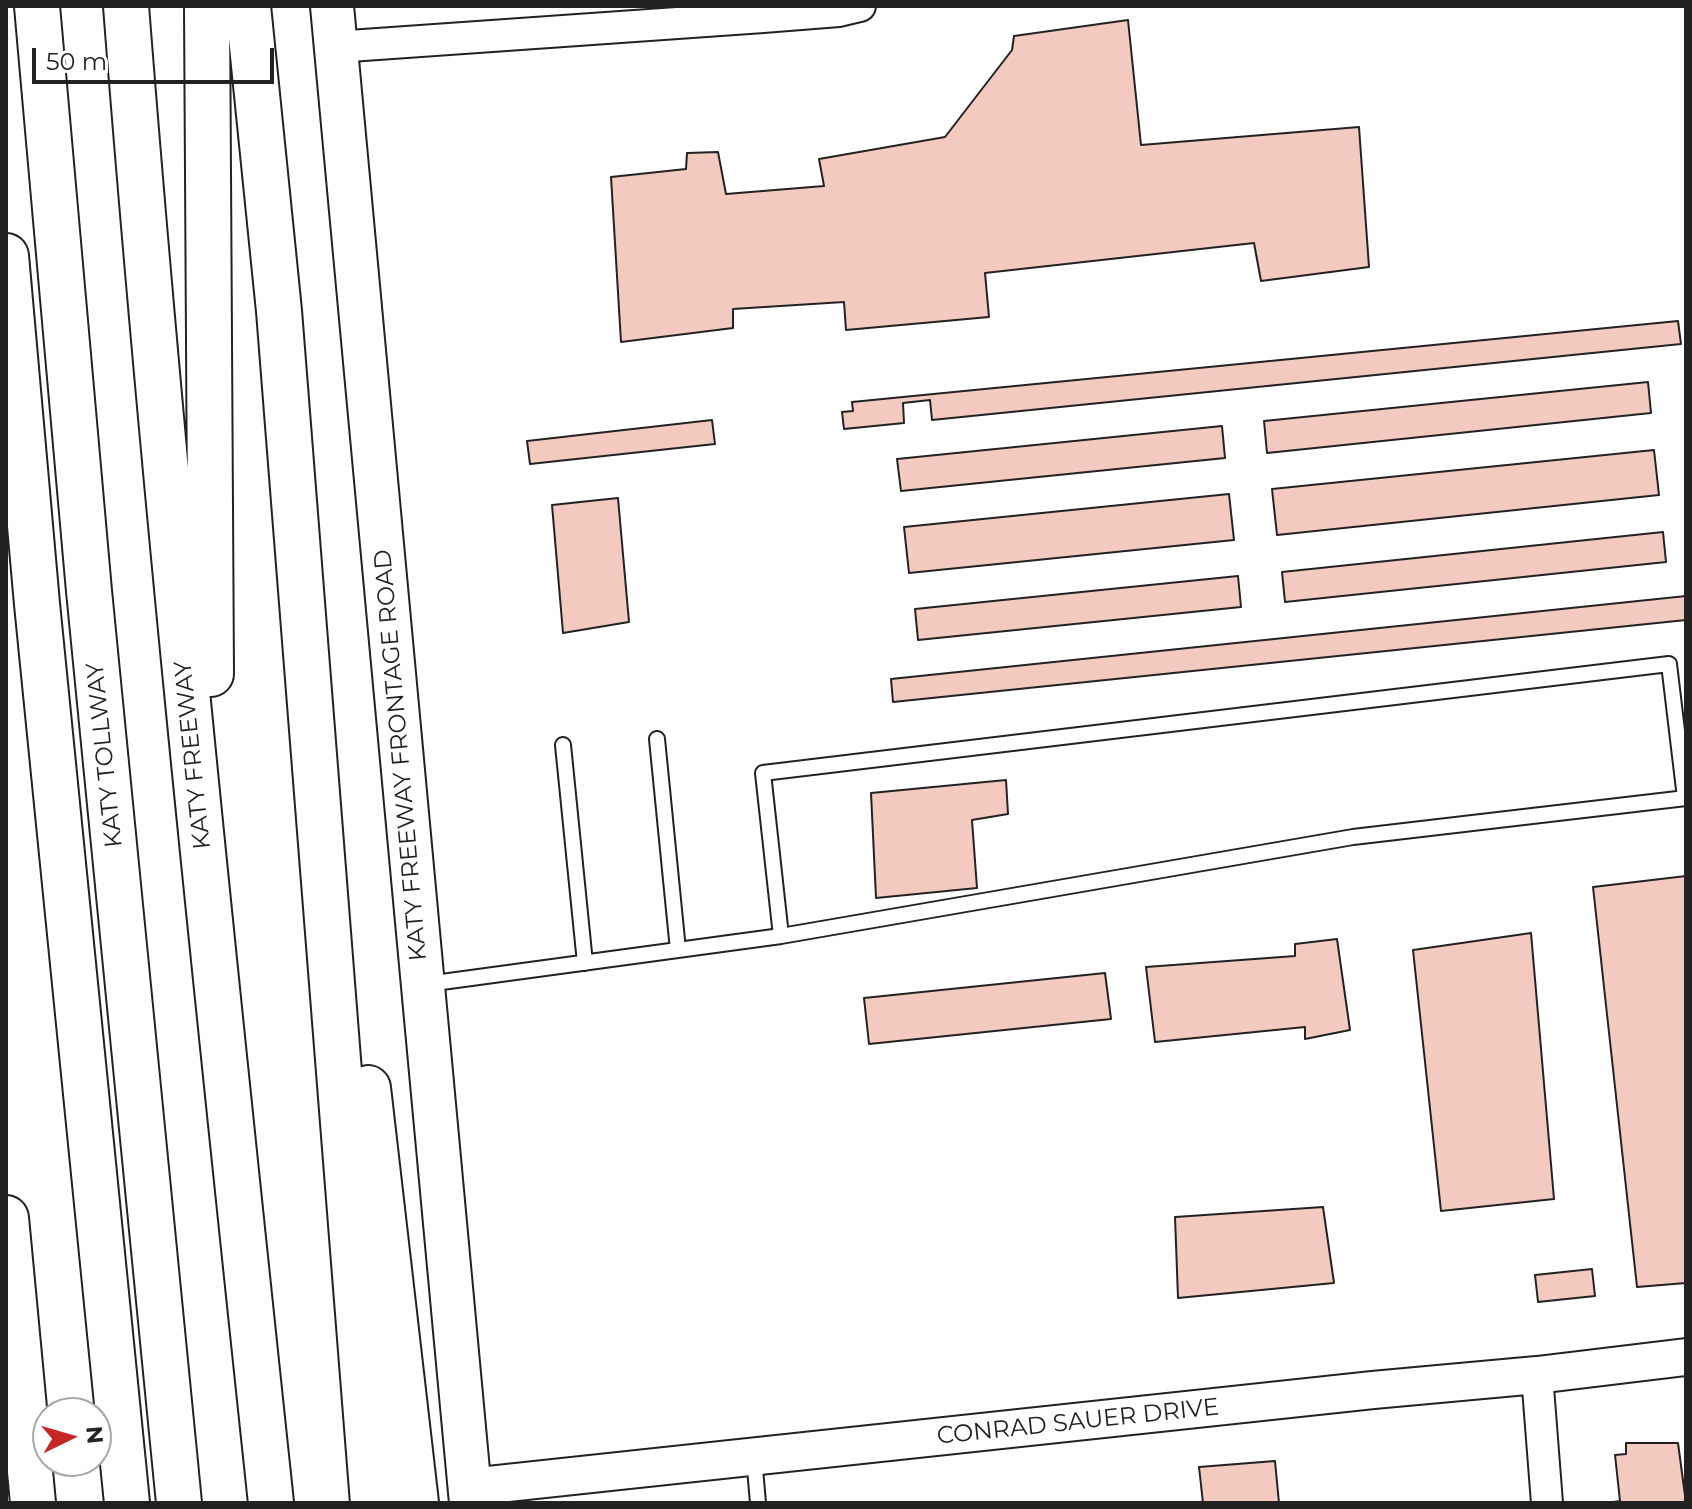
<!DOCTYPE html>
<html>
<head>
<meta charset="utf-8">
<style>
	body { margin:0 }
	#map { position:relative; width:1692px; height:1509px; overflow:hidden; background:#fff; font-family:Montserrat,sans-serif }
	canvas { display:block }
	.frame { position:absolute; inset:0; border:8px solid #222; pointer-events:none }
	.north { position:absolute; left:32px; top:1397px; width:80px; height:80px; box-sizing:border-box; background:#fff; border:2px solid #a7a7a7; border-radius:50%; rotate:85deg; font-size:22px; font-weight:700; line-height:32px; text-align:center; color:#222 }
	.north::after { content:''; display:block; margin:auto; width:28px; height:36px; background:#c62828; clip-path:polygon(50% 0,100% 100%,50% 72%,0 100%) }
	.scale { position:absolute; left:32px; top:48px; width:242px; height:36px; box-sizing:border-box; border:4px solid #222; border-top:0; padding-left:10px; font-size:24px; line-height:28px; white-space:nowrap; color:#222; -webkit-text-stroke:6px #fff; paint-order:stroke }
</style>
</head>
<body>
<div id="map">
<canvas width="1692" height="1509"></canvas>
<div class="frame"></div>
<div class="north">N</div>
<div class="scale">50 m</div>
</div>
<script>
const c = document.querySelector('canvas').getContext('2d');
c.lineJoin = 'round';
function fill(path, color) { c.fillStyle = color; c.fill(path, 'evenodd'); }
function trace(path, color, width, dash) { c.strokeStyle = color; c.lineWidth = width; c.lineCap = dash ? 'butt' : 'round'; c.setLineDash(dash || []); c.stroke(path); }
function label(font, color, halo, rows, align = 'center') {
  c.font = font + ' Montserrat,sans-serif'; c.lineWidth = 6; c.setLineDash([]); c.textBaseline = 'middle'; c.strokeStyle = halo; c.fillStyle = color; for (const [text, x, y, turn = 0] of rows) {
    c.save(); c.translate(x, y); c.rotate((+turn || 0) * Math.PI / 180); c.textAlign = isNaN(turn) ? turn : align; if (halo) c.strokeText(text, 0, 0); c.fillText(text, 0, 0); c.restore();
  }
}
const building = new Path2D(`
	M1128,20L1141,145L1359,127L1369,267L1261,281L1254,243L985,273L989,317L846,330L844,302L733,309V328L621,342L611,177L686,169L687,153L718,152L726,194L824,186L819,159L945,137L1012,50L1014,36Z
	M1678,321L1681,344L932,420L930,400L903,403L904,423L844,429L842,412L853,411L852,402Z
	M1648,382L1651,413L1267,453L1264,421Z
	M712,420L715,444L530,464L527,441Z
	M1222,426L1225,458L901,491L897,459Z
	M1654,450L1659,495L1277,535L1272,489Z
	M1229,494L1234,540L909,573L904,527Z
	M618,498L629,622L563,633L552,505Z
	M1663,532L1666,562L1285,602L1282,572Z
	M1238,576L1241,607L918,640L915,609Z
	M1686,596V620L893,702L891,679Z
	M1006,780L1008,814L972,820L977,888L876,898L871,793Z
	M1686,876V1283L1637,1287L1593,887Z
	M1531,933L1554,1199L1441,1211L1413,950Z
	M1337,939L1350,1030L1305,1039V1027L1155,1042L1146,967L1295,956V944Z
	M1105,973L1111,1019L869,1044L864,998Z
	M1323,1207L1334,1283L1178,1298L1175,1217Z
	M1592,1269L1595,1296L1538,1302L1535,1275Z
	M1626,1443H1678L1686,1503H1607L1620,1501L1615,1455L1626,1454Z
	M1275,1461L1279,1503H1203L1199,1467Z`);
const service = new Path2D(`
	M657,739L678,950
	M563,745L585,963
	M781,936L763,773L1669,664L1685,798
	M427,984L781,936L1353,837L1686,798
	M754,1457L758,1503`);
const minor = new Path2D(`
	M335,47L763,17L839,11L860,6
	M1537,1375L1547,1503`);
const tertiary = new Path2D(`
	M470,1487L1373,1390L1537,1375L1686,1357`);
const secondary = new Path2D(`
	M332,6L471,1503`);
const motorway = new Path2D(`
	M37,6L89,591L179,1503
	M126,6C165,506 218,1004 271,1503
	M207,6L211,674
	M248,6L279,311L373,1503
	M6,256L37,604L127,1503
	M368,1088L416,1503
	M6,1218L33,1503`);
const streetNames = [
	["KATY TOLLWAY",105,755,-96],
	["KATY FREEWAY",193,755,-96],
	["KATY FREEWAY FRONTAGE ROAD",401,755,-95],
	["CONRAD SAUER DRIVE",1078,1422,-6]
];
fill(building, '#f3c9c0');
trace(building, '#222', 2);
trace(service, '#222', 18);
trace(minor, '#222', 34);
trace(tertiary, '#222', 40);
trace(secondary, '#222', 46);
trace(motorway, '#222', 48);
trace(service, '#fff', 14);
trace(minor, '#fff', 30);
trace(tertiary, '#fff', 36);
trace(secondary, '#fff', 42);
trace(motorway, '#fff', 44);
label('24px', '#222', '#fff', streetNames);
</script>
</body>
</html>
